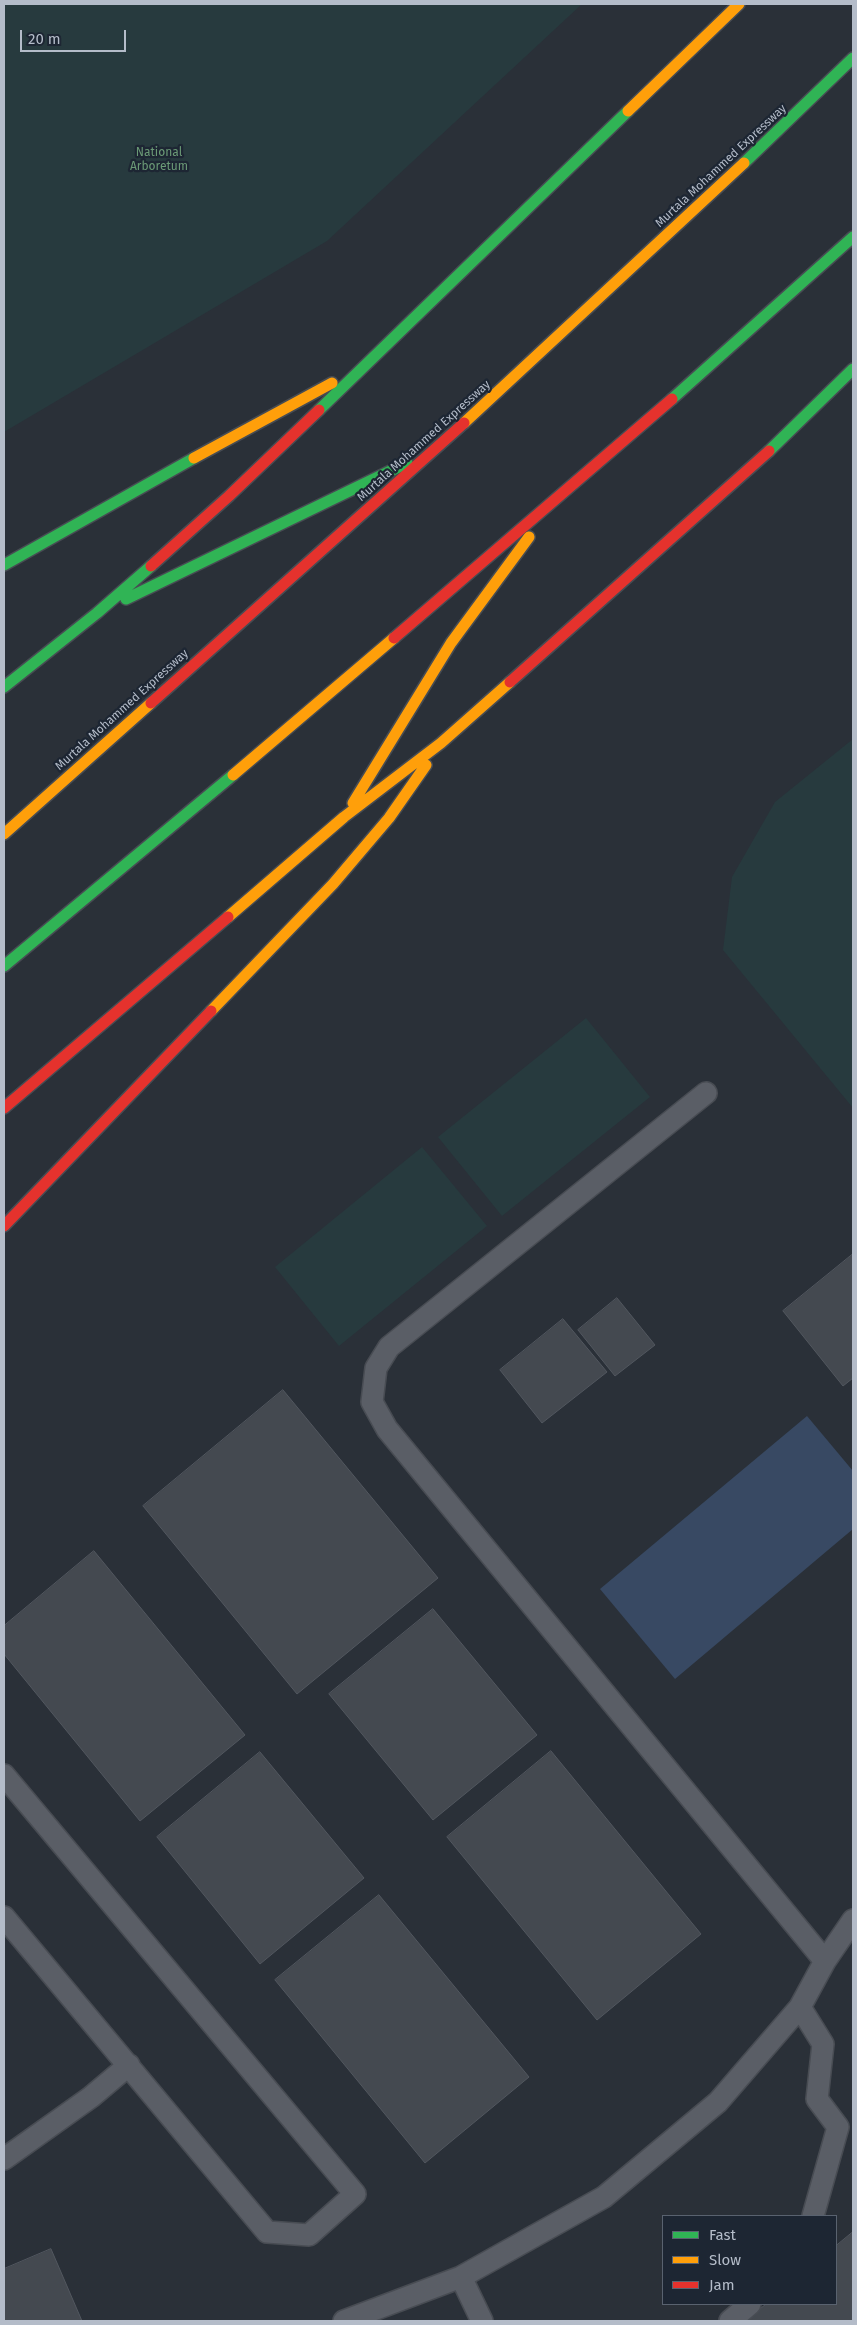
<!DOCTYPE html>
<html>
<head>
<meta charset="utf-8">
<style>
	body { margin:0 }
	#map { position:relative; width:857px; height:2325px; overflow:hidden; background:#2a3038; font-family:"Fira Sans",sans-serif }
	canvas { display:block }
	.frame { position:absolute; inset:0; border:5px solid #b4bcc9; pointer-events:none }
	.legend { position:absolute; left:662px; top:2215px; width:175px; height:90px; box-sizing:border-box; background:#1d2633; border:1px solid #59626f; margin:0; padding:6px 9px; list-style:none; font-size:15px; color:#b4bcc9 }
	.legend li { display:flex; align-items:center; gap:10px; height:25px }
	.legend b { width:25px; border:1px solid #59626f }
	.scale { position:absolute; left:20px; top:30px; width:106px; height:22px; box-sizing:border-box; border:2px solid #b4bcc9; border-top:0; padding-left:6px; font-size:15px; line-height:18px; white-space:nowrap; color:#b4bcc9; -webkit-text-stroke:4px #1d2633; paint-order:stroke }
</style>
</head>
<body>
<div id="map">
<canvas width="857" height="2325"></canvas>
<div class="frame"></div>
<ul class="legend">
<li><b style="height:6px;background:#30b455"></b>Fast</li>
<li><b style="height:6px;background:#ff9f0a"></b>Slow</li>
<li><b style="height:6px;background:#e5322d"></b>Jam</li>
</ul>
<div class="scale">20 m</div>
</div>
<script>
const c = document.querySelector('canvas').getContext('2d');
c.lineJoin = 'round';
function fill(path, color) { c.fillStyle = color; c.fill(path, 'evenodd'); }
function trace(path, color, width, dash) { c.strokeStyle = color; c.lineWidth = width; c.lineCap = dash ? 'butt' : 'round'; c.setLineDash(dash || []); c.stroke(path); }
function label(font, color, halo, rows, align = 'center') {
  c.font = font + ' "Fira Sans",sans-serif'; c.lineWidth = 4.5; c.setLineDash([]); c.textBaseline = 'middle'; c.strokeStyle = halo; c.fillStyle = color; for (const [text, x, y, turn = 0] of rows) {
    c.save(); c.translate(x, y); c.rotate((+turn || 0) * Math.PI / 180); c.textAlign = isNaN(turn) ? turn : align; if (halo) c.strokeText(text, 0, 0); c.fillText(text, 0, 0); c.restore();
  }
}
const green = new Path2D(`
	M4,4H582L327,241L4,432Z
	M853,739V1108L723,950L732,877L775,802Z
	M586,1018L650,1097L502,1216L438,1137Z
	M422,1147L487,1226L339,1346L275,1267Z`);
const water = new Path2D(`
	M807,1416L853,1471V1529L675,1679L600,1589Z`);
const building = new Path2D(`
	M853,1254V1378L843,1386L783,1311Z
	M617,1298L655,1345L615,1376L578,1330Z
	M563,1319L607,1372L542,1423L500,1370Z
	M283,1390L438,1578L297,1694L143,1506Z
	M94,1551L245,1735L140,1821L4,1654V1626Z
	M433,1609L537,1735L433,1820L329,1694Z
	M551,1751L701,1934L597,2020L447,1837Z
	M260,1752L364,1878L260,1964L157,1837Z
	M379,1895L529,2077L425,2163L275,1980Z
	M853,2232V2321H745L766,2304H836V2246Z
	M51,2249L82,2321H4V2269Z`);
const lane = new Path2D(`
	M706,1093L389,1347L376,1368L372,1402L387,1429L825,1961
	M4,1775L355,2194L309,2235L267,2232L4,1917
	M800,2007L823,2044L817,2099L838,2127L813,2216
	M4,2159L91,2097L129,2065
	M461,2277L482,2321
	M344,2321L461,2277L604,2197L718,2102L800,2007L825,1961L853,1920
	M730,2321L750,2304`);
const fast = new Path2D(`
	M744,163L853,58
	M672,399L853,237
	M319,410L628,111
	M769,451L853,369
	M4,565L194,458
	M126,599L407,463
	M4,687L97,613L151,566
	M4,966L233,775`);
const slow = new Path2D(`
	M628,111L739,4
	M464,423L744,163
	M194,458L332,383
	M233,775L394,638
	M353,803L451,643L529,537
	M4,834L151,703
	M228,917L344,817L441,743L510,682
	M211,1011L333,884L389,818L426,765`);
const jam = new Path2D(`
	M151,566L229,496L319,410
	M394,638L672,399
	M510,682L769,451
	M151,703L464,423
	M4,1108L228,917
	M4,1226L211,1011`);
const parkNames = [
	["National",159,153],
	["Arboretum",159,167]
];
const streetNames = [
	["Murtala Mohammed Expressway",721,166,-43],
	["Murtala Mohammed Expressway",424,441,-42],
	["Murtala Mohammed Expressway",122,710,-42]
];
fill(green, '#273a3e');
fill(water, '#384963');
fill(building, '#444950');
trace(building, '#52575f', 1);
trace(lane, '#484c53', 24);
trace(fast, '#474c53', 14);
trace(slow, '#474c53', 14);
trace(jam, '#474c53', 14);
trace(lane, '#5a5e66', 21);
trace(fast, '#30b455', 11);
trace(slow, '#ff9f0a', 11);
trace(jam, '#e5322d', 11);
label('12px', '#6b9a76', '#1d2633', parkNames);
label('12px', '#b4bcc9', '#1d2633', streetNames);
</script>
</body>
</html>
